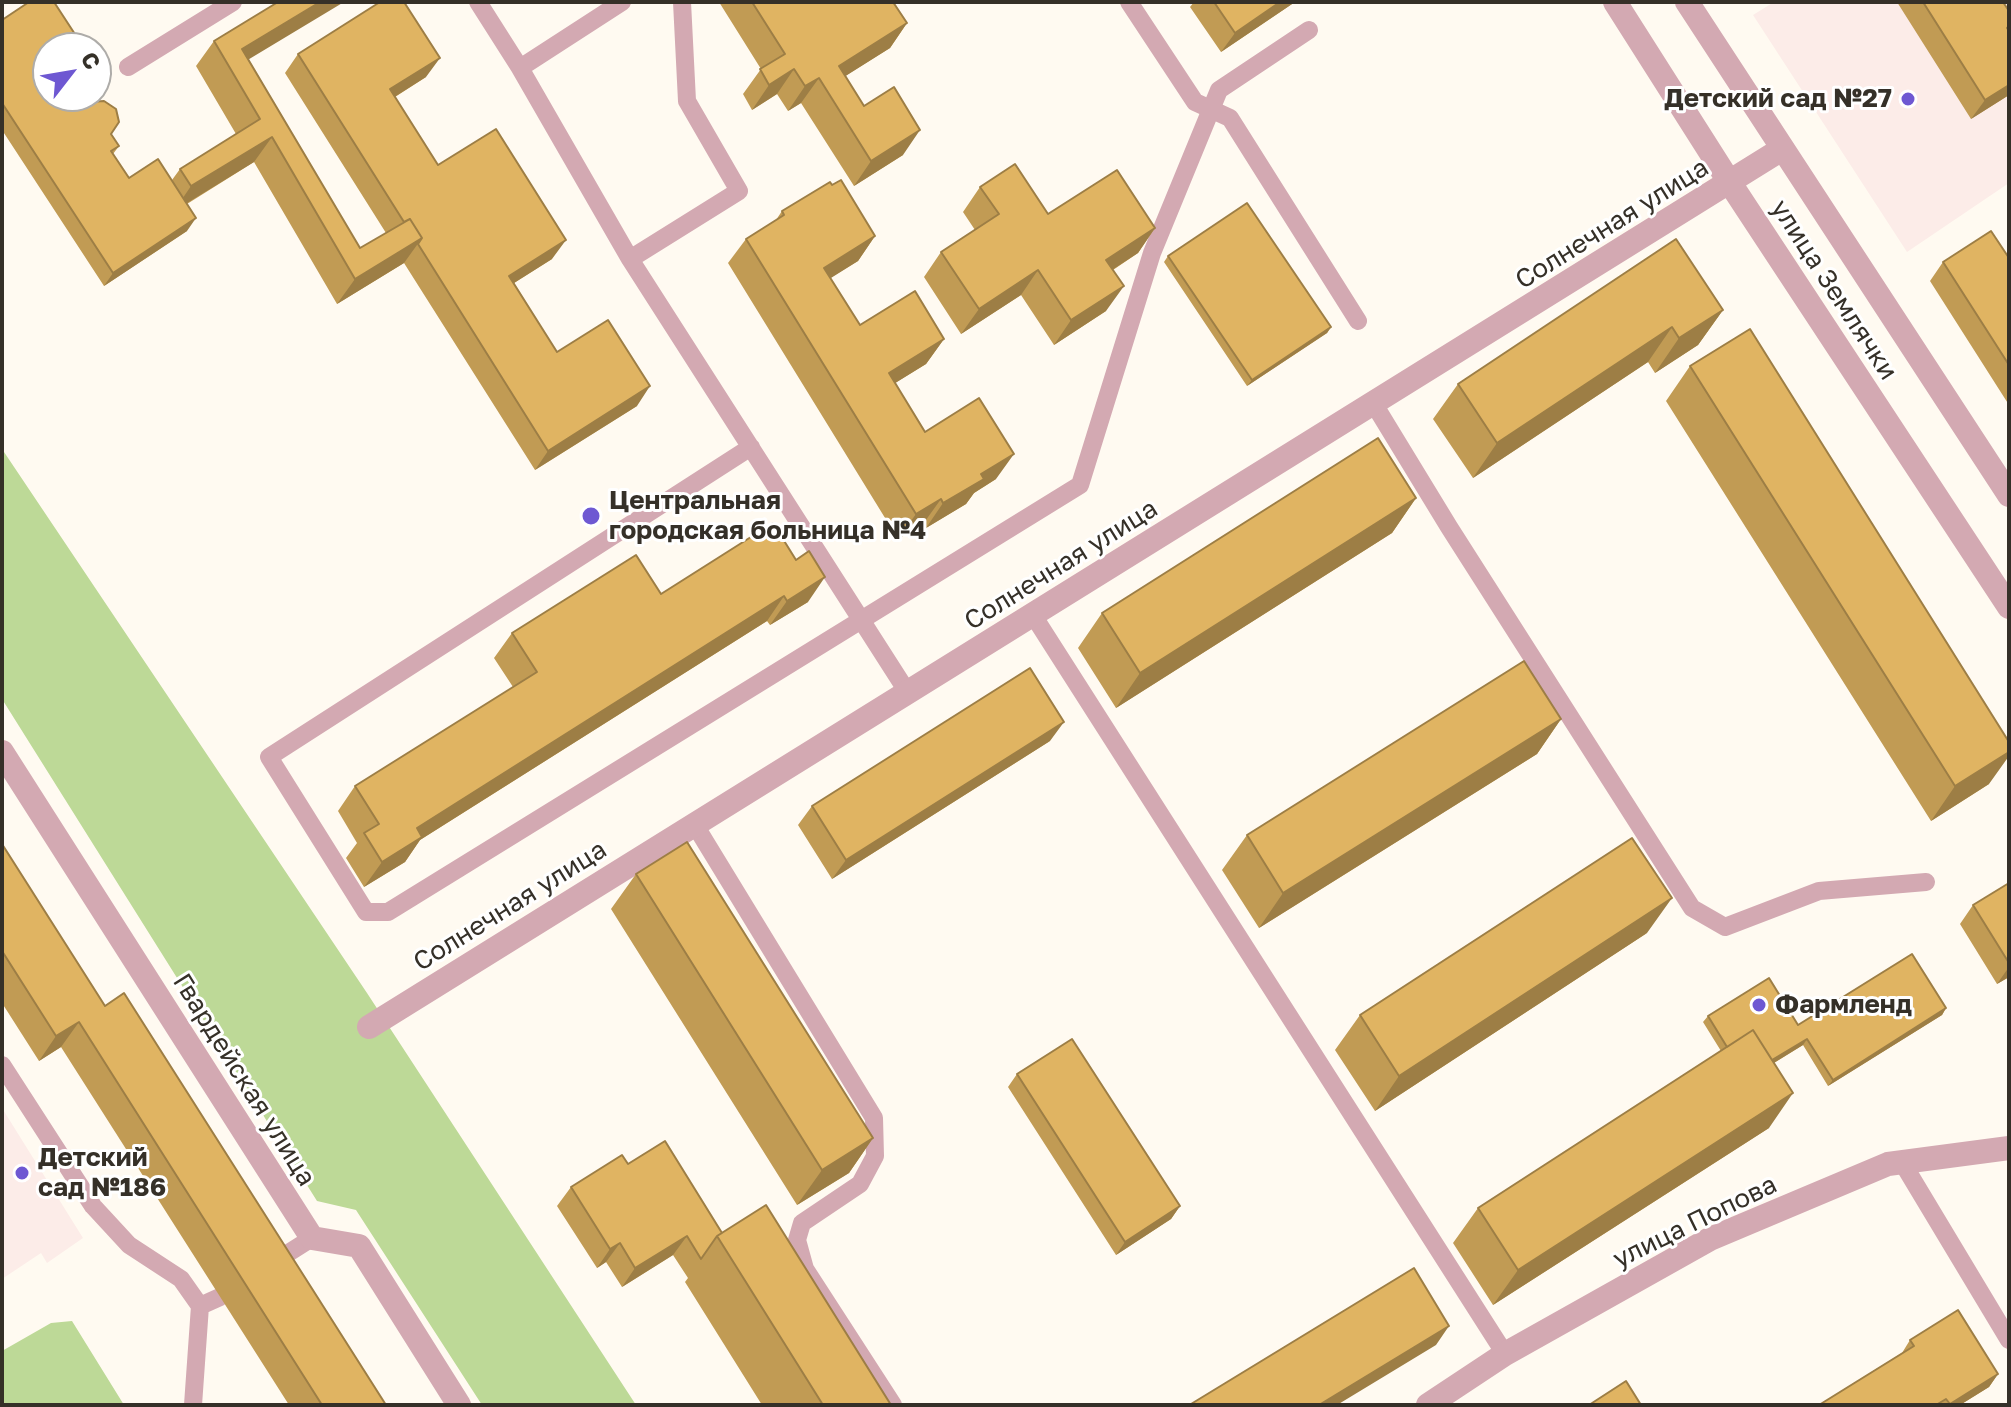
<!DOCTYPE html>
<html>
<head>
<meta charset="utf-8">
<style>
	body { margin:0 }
	#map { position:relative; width:2011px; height:1407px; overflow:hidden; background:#fffaf1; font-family:"Golos Text",sans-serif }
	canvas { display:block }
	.frame { position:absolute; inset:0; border:4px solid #353028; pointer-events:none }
	.north { position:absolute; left:32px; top:32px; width:80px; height:80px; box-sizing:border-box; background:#fff; border:2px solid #aeaca9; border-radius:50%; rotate:59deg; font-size:22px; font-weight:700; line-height:32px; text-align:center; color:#353028 }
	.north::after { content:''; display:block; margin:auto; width:28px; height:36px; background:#6e58d2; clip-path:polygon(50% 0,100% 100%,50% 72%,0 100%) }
</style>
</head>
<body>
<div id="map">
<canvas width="2011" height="1407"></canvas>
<div class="frame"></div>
<div class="north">С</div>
</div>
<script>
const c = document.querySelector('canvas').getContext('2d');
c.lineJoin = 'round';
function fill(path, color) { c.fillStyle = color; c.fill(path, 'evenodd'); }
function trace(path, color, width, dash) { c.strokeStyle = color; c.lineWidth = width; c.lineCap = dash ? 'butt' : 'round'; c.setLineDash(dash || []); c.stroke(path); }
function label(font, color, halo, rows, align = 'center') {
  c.font = font + ' "Golos Text",sans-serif'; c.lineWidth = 6; c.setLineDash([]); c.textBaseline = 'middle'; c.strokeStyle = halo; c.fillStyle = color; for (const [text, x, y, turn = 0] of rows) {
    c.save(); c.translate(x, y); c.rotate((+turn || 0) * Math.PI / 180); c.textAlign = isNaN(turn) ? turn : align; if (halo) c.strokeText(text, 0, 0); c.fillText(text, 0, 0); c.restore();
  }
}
const education = new Path2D(`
	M1774,2H2009V183L1907,252L1753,15Z
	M2,1108L83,1238L47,1263L41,1253L2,1279Z`);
const green = new Path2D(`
	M2,449L367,993L636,1405H482L356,1210L317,1201L2,699Z
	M72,1321L124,1405H2V1351L51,1323Z`);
const lane = new Path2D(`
	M478,2L520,68L630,259L908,693
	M1129,2L1195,102L1230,118L1358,321
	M128,67L233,2
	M520,68L622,2
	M630,259L739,191L687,101L682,2
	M1374,404L1449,527L1692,908L1725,927L1819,891L1926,882
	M751,447L269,757L366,912H388L1080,485L1152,253L1219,90L1309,30
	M1033,615L1505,1354
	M695,825L874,1118L875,1156L860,1184L802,1223L797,1240L805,1269L893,1405
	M2,1065L93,1206L129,1245L181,1279L200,1306L193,1405
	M1902,1162L2009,1340
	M271,1264L312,1238
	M200,1306L220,1297`);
const street = new Path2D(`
	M1615,2L1730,183L2009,607
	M1687,2L2009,495
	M2,752L312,1238L359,1246L459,1405
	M369,1027L1782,149
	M1428,1405L1505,1354L1710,1239L1888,1164L2009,1148`);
const wall = new Path2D(`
	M719,2H893L907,23L890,48L845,76L864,106L903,155L854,186L801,103L788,111L777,94L752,110L743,94L761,69Z
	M1194,2H1295L1221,52L1190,7Z
	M1897,2H2003L2009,11V95L1971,119Z
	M2,20L48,48V96L111,134L119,146L113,154L129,178L172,180L180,169L236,134L196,66L214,41L249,60L360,248L386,233L285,73L298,54L426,77L395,97L438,165L552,259L514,283L557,352L637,406L535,470L404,263L337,304L254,162L187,204V231L104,286L2,130Z
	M980,187L1048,214L1155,228L1138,253L1113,270L1106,311L1054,345L1021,295L961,334L924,277L941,252L975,230L963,212Z
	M782,211L875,236L858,261L830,278L860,325L944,339L926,364L895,383L925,432L996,479L974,493L966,504L926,528L923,524L898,539L728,263L746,239L776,220Z
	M1168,256L1331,327L1327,333L1247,386L1164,262Z
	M2009,258V405L1930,281L1943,262Z
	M1723,310L1698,345L1655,373L1648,362L1473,478L1433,419L1458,384Z
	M1690,366L1989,784L1931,821L1666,401Z
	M1416,498L1392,533L1116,708L1078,648L1102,613Z
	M773,523L808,602L770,625L767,621L420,840L405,862L364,887L346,858L357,843L338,811L355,786L513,687L494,658L512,633L661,594Z
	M1561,719L1537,754L1259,928L1222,870L1247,835Z
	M1050,741L832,879L798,825L812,806Z
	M2,844L105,1006L386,1405H289L61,1047L39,1061L2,1003Z
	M636,874L873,1138L849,1173L797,1205L611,909Z
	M2009,883V977L1997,984L1960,924L1973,905Z
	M1647,933L1375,1111L1335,1050L1360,1015Z
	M1946,1008L1942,1015L1828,1086L1803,1045L1774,1063L1769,1128L1493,1305L1453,1243L1478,1208L1721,1051L1703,1022L1708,1016L1798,1025Z
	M1017,1074L1180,1206L1171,1219L1116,1255L1008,1087Z
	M628,1164L722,1233L891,1405H762L685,1282L688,1278L673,1255L622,1287L606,1262L597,1268L557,1206L571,1187Z
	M1910,1340L1998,1374L1989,1387L1960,1405H1819L1902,1353Z`);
const shadedWall = new Path2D(`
	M320,2H344L231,70L242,49Z
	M1280,2H1295L1221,52L1235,33Z
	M907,23L890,48L825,89L839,66Z
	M440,58L426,77L377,108L390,89Z
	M794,69L777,94L752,110L769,85Z
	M819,78L801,103L788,111L805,86Z
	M2009,85V95L1971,119L1985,100Z
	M920,130L903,155L854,186L871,161Z
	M272,137L254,162L174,211L191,186Z
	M196,218L187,231L104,286L113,273Z
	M1155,228L1138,253L1089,285L1106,260Z
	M875,236L858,261L807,293L824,268Z
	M422,238L404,263L337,304L355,279Z
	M566,240L552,259L495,295L509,276Z
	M1038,270L1021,295L961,334L979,309Z
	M1124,286L1106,311L1054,345L1071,320Z
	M1723,310L1698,345L1655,373L1679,338Z
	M1331,327L1327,333L1247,386L1252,380Z
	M1672,327L1648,362L1473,478L1497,443Z
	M944,339L926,364L871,398L889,373Z
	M650,386L637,406L535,470L548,451Z
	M1014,454L996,479L974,493L966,504L926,528L943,503L981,474Z
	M1416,498L1392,533L1116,708L1140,673Z
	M941,499L923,524L898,539L916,514Z
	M825,577L808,602L770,625L787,601Z
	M784,596L767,621L420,840L405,862L364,887L382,862L417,828Z
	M1561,719L1537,754L1259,928L1283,893Z
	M1064,722L1050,741L832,879L846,860Z
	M2009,752V756L1989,784L1931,821L1955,786Z
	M1672,898L1647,933L1375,1111L1399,1076Z
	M2009,967V977L1997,984Z
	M1946,1008L1942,1015L1828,1086L1833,1080Z
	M79,1022L61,1047L39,1061L56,1036Z
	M1807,1039L1803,1045L1741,1083L1746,1077Z
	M1793,1093L1769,1128L1493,1305L1518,1270Z
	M873,1138L849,1173L797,1205L822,1170Z
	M1180,1206L1171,1219L1116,1255L1125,1242Z
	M687,1236L673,1255L622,1287L635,1268Z
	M620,1243L606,1262L597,1268L610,1249Z
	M1449,1326L1436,1345L1337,1405H1319Z
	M1998,1374L1989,1387L1960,1405H1949Z`);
const building = new Path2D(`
	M29,2H54L84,48H48V96H87L90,102L104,101L116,109L119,122L111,134L119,146L111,151L129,178L158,159L196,218L113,273L2,103V20Z
	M278,2H320L242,49L360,248L410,219L422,238L355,279L272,137L191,186L180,169L260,119L214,41Z
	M380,2H404L440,58L390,89L438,165L496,129L566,240L509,276L557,352L608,320L650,386L548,451L418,244L422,238L410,219L404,222L298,54Z
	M752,2H893L907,23L839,66L864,106L894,87L920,130L871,161L819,78L805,86L794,69L769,85L760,69L785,54Z
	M1214,2H1280L1235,33Z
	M1923,2H2003L2009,11V26L2007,28L2009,31V85L1985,100Z
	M1015,164L1048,214L1117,170L1155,228L1106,260L1124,286L1071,320L1038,270L979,309L941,252L999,214L980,187Z
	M841,180L875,236L824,268L860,325L915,291L944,339L889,373L925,432L979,398L1014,454L981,474L984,479L943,503L941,499L916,514L746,239L784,215L782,211L830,182L832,185Z
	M1247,203L1331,327L1252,380L1168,256Z
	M1991,231L2009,258V365L1943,262Z
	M1676,239L1723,310L1679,338L1672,327L1497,443L1458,384Z
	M1750,329L2009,742V752L1955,786L1690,366Z
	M1378,438L1416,498L1140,673L1102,613Z
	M773,523L796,560L809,551L825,577L787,601L784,596L417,828L422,837L382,862L364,833L379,824L355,786L537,672L512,633L636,555L661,594Z
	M1524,661L1561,719L1283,893L1247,835Z
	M1030,668L1064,722L846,860L812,806Z
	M1632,838L1672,898L1399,1076L1360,1015Z
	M687,842L873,1138L822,1170L636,874Z
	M2,844L105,1006L124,993L386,1405H322L79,1022L56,1036L2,951Z
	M2009,883V963L1973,905Z
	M1912,954L1946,1008L1833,1080L1807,1039L1772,1060L1753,1030L1727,1047L1708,1016L1769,978L1798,1025Z
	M1753,1030L1793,1093L1518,1270L1478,1208Z
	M1072,1039L1180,1206L1125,1242L1017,1074Z
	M665,1141L722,1233L717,1236L701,1259L687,1236L635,1268L620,1243L610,1249L571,1187L622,1155L628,1164Z
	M766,1205L891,1405H823L717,1236Z
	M1414,1268L1449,1326L1319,1405H1191V1404Z
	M1958,1310L1998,1374L1950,1404L1946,1399L1936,1405H1819L1914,1346L1910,1340Z
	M1626,1381L1641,1405H1589Z`);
const markers = [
	[1908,99,8,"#6e58d2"],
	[591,516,10,"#6e58d2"],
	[1759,1005,8,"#6e58d2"],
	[22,1173,8,"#6e58d2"]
];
const poiNames = [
	["Детский сад №27",1892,99,"right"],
	["Центральная",609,501],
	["городская больница №4",609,531],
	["Фармленд",1775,1005],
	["Детский",38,1158],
	["сад №186",38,1188]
];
const streetNames = [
	["Солнечная улица",1612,224,-32],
	["улица Землячки",1834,290,57],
	["Солнечная улица",1061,565,-32],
	["Солнечная улица",510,906,-32],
	["Гвардейская улица",244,1080,58],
	["улица Попова",1695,1222,-26]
];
fill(education, '#fcece8');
fill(green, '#bdd997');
trace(lane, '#d3a9b2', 18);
trace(street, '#d3a9b2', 24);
fill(wall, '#c19b54');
fill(shadedWall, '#9d7e45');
fill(building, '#e0b462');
trace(building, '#9d7e45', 2);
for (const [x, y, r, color] of markers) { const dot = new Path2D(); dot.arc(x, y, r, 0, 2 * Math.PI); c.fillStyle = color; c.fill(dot); trace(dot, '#fff', 3); }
label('bold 26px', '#353028', '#fff', poiNames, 'left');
label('26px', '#353028', '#fff', streetNames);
</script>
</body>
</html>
